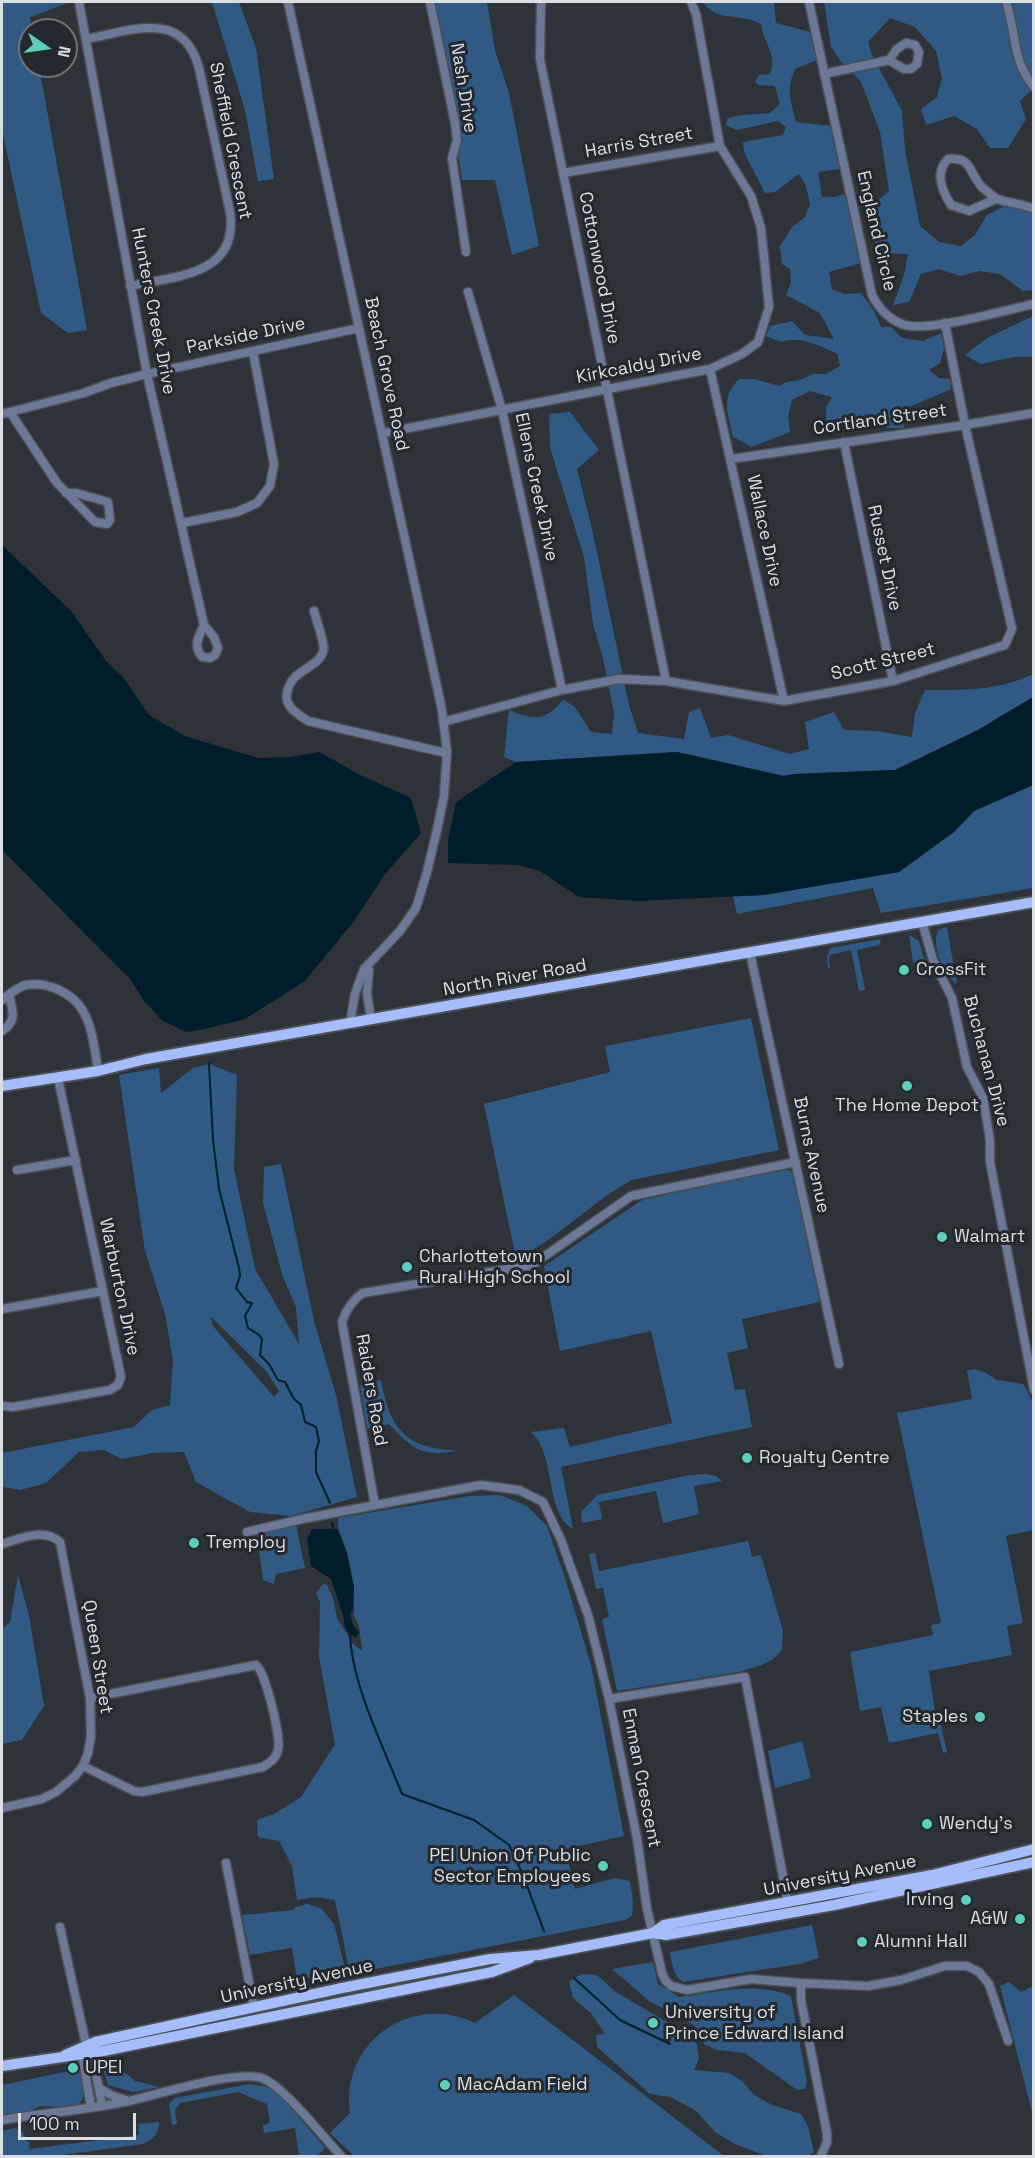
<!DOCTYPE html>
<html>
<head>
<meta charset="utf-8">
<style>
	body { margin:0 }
	#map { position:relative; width:1035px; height:2158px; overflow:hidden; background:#2e3339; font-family:"Space Grotesk",sans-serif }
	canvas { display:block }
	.frame { position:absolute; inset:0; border:3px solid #dbdfe3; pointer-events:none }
	.north { position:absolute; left:18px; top:18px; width:60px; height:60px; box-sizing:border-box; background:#24292f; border:2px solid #6d7277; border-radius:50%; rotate:103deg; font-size:16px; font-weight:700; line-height:24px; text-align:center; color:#dbdfe3 }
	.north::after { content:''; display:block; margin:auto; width:21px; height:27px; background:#5cceba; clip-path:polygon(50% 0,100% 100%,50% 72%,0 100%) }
	.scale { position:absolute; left:18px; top:2113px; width:118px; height:27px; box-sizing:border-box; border:3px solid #dbdfe3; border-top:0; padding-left:8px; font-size:18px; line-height:21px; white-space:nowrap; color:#dbdfe3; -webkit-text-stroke:4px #24292f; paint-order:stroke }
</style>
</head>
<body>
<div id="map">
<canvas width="1035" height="2158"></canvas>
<div class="frame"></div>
<div class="north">N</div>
<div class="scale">100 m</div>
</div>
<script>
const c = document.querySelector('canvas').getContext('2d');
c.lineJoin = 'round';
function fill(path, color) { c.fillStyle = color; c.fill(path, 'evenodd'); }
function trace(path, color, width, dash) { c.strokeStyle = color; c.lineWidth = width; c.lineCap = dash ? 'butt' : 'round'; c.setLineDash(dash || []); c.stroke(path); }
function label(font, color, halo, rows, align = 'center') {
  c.font = font + ' "Space Grotesk",sans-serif'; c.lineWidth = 6; c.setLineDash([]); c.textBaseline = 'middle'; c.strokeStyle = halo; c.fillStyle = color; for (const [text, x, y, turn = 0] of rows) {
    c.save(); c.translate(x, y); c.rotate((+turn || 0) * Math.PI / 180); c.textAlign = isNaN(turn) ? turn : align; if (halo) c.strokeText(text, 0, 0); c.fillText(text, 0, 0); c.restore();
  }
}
const green = new Path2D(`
	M2,2H70L30,17L32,30H30V66H39L87,330L68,333L41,313L2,129Z
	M212,2H239L256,48L274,179L258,181L245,110Z
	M435,2H487L495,51L509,93L539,246L512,255L495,180H462Z
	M703,2L741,3L774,2L776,23L810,32L817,60L795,69C786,89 791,102 796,122L832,126L840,169L818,172L822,197H835L845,194L861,263L829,272L832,289L845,294L861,293L874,311L881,327H891L902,338L923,341L941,333L944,348L940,363L929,370L939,378L950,379L951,389L907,408L902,413L904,428H887L867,421L848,426L837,425L826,422V407L832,397L810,391L792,400L788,416L790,432L752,447L733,437C728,414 720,398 739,379H755L779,386L787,382L800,380L813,374H826L840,366L837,354C821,346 798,335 781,342L766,336L770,326L792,321L805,335L834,339L820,313L786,295L791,283L790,269L782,264L780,246L792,227L805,217L810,204L806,186L799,174L775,192L765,193L744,152L743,142L783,135L786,127L778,121L737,130L726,125L728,118L743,115L770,113L780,104L775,86L759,85L755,82L759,75L770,74C778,55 763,42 761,24C739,12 717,23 703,2Z
	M824,2H1033V89L1020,101L1026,119L1008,148H990L977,129L954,116L926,125L921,109L937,97L942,78L936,51L915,27L890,18L868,42L872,55L902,111L905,150L920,226L939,242L961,246L975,235L987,215L1010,203L1033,208V290L1023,291L1000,274L979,271L961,276L939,269L921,274L909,302L893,305L904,275L908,254L882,253L869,234L870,207L889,191L880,132L861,82L840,60L831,47Z
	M1033,316V357H1014L981,364L965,355L987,338Z
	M570,412L599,450L577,469L592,529L629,705L638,733L684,739L689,712L700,708L711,738L728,735L790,754L809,749L805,722L834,712L844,730L877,731L912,737L915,713L925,690C962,690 999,691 1033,674V697L978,730L895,770L794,774L784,776L677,752L516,762L504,757L509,710C533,720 545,722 563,700L574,706L591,732L612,734L614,713L603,658L593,624L584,557L550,448L549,414Z
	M1033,785V888L881,913L873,888L737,914L733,896L764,895L899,872L954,832L974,811Z
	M947,927V928L957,984C944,978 931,945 938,930Z
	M909,935L919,941L923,955L933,976L922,978L918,962L913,963Z
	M881,939L879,945L857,950L865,990L859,991L851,950L830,955L829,959L830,969L828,968L827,958L830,948Z
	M751,1018L779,1150L632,1180C591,1202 558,1239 516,1259L484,1104L610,1072L605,1046Z
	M209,1064L237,1075L234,1169L255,1269L299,1344L296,1307L283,1277L263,1203L264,1167L281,1164L314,1321L336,1395L357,1497L291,1516L250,1512L196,1482L184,1452L153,1453L122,1459L104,1450L79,1452L46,1483L20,1490L2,1487V1453L134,1427L152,1410L170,1405L173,1361L165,1314L145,1251L119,1075L159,1068L161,1093L193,1068ZM210,1316L266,1371L279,1391L274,1397L213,1326Z
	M787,1170L792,1172L820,1302L742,1319L748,1348L727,1353L735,1390L745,1389L752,1427L561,1467L573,1529C544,1512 557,1456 531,1432L564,1428L570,1447L672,1423L651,1331L560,1351L544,1266L642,1200L759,1174Z
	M975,1369L986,1373L997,1380L1023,1384L1033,1402V1530L1006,1536L1023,1623L1007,1626L1012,1655L929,1671L936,1720L940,1722L947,1752L943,1753L938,1733L889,1743L881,1707L860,1711L850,1652L933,1635L931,1625L941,1623L897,1413L972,1399L967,1370Z
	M381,1380C387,1411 395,1439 430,1447C439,1450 451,1449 457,1451C421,1457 413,1449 389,1424L367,1429L360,1385Z
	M706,1474L716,1476L722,1481L694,1486L699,1514L663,1523L656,1491L599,1502L602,1519L582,1523L581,1512L597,1495L690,1475Z
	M500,1495L527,1506L547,1526L565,1578L591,1665L624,1836L565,1849L575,1889L615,1878L630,1881L633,1901L632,1916L625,1920L350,1974L335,1900L315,1897L297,1900L292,1866L279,1841L258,1837L257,1820L274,1814L301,1797L335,1744L319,1657L320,1602L316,1593L323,1584L327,1585L334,1601L337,1618L353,1644L362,1651L359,1626L353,1614L354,1613V1587L347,1553L338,1529V1518L469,1496Z
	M296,1525L305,1568L276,1574L274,1584L263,1580L257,1535Z
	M748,1541L752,1557L761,1555L783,1631L782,1650L772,1660L761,1665L739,1672L617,1691L602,1619L609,1617L603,1588L596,1589L589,1554L595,1553L599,1571Z
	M18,1575L29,1616L44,1706L22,1740L2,1744V1629L10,1622Z
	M802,1741L811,1778L775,1788L768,1751Z
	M307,1904L321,1908L334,1924L346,1972L297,1980L292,1948L250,1955L242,1915L294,1910L295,1907Z
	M812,1925L819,1958L799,1964L683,1982C673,1976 672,1963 670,1952Z
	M653,1962L658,1984L679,1997C716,1992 756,1981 791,1996L807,2082L805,2089L797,2090L745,2053L717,2050L704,2044L694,2025L649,2001L612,1969Z
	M581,1974L597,1975L616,1992L670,2024L697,2044L699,2059L694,2070L729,2073L742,2081L754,2095L772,2105L801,2114L808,2126L814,2153L807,2156H766L733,2143L715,2132L695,2110L670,2097L650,2094L597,2047L596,2035L605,2034L591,2013L573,1998L569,1982Z
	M1009,1982L1021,1992L1033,1986V2116L1000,1986Z
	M514,1995L724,2156H354L330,2133L350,2113C349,2102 348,2091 351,2081C364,2025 424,1998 475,2023Z
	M117,2066L135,2081L159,2087L133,2092L108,2085L103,2069Z
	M79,2069L84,2094L82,2100L78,2105L62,2107L40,2106L23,2115L2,2119V2085Z
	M250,2084L268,2087L280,2095L325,2148L317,2156H299L295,2128L264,2133L263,2125L270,2123L267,2104L238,2092L180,2103L175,2110L177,2124L172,2125L169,2104L174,2098Z
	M159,2122C159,2133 153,2140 143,2144L55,2156H2V2131L15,2128L23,2132L26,2141L29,2142L30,2149L139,2135L138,2124Z`);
const water = new Path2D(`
	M2,545L72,612L106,661L124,678L149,715L185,736L258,758L290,757L320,752L358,774L411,798L421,833L385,874L354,921L305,981L245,1019L205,1029L186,1032L163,1021L144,1001L130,979L2,850Z
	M1033,697V785L974,811L954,832L899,872L764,895L639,901L579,897L540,871L518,865L448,863V840L456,802L516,762L677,752L784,776L794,774L895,770L978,730Z
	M312,1529H338L347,1553L354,1587L353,1609L350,1613L353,1625L359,1632L356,1638C348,1633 343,1628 344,1618L331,1579L311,1566L307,1539Z`);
const stream = new Path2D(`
	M209,1064L213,1140L219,1189L239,1268L240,1276L236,1288L247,1302L252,1303L245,1316L248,1328L259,1335L262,1339L260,1355L269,1364L278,1380L285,1382L294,1399L301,1405L305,1422L316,1427L319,1441L316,1451V1472L330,1503
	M332,1523L334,1532
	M350,1632C351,1683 383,1746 402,1794L474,1820L509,1845L523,1875L544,1931
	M574,1978L620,2020L670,2044`);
const minor = new Path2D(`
	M79,2L147,374L204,625L214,637L218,648L215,655L210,658L202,657C193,646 198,638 204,625
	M288,2L431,659L442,710L447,752L444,796L437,830L427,872L416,908L400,931L364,969L355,994L350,1023
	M430,2L455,123L457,140L452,158L466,252
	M541,2L540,59L666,681
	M809,2L872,295C879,309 889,320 905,325C930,332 1005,310 1034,304
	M1006,2C1017,33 1011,59 1034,87
	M86,39C130,31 183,8 199,68L230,212C239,276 175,276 130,286
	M824,74L889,60L904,69H911L917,64L919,52L915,45L906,43L897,49L889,60
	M563,173L720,146
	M996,199L969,211L951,205C942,191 934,173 948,159C973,157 968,172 982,187C985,190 989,193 993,196C1002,204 1021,202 1034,209
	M468,292L502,410L562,690
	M710,369L784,701
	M10,412L57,483L95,522L107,524L110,520L108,502L76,493H66
	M2,414L84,393L111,383L147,374L359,328
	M383,433L710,369L742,354L758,342L769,307L761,228L751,196L720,146L696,14L691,2
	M844,442L893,681
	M731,459L965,425L1034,413
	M182,523L237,512L257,503L270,486L274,464L253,352
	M314,611C316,620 326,645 323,652C317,669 291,669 287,693C284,707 298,714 308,721L446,753
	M443,722L562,690L619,679L666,681L784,701L893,681L1005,645L1012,629L965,425L945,323
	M922,922L933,960L952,998L967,1067L983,1098L990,1140V1162L1034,1390
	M750,953L839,1364
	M369,970L367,993L371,1020
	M2,1000C8,995 18,987 26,985C47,981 73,993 83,1011C93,1028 95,1052 98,1071
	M2,1031C17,1022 13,1010 9,995
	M17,1170L76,1160
	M2,1309L103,1291
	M2,1406L13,1407L110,1390L118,1385L121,1377L58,1078
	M375,1505L342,1322C346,1310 352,1300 363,1293L532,1265L631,1196L796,1162
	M247,1532L302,1519L481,1485L519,1490L543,1502L561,1540L588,1615L609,1699L637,1838L647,1909L662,1973L665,1980L671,1986L687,1990L751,1979L801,1983V2000L827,2133V2142L821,2156
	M2,1544C20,1539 44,1527 60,1542L90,1698L91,1736L88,1753L83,1766L75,1776L56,1792L42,1799L2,1808
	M609,1699L745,1677L788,1903
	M83,1766L134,1791L142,1792L263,1767C270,1762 276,1759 278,1750C281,1737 266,1673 256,1665L90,1698
	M226,1863L254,2008
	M60,1927L86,2044L92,2053L102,2105
	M801,1983L868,1986L901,1980L945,1966H967L979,1972L989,1984L1008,2041
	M84,2050L82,2054L91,2107
	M99,2088L111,2095L126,2100
	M2,2120C44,2113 87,2110 129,2101C156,2095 241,2068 264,2079C286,2089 323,2137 341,2156`);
const major = new Path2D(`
	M2,1086L98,1071L146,1059L1034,902
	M653,1933L666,1935L834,1905L1034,1862
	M65,2055L95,2042L342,1988L490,1959L539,1955L653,1933L664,1925L932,1875L1034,1849
	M2,2066L103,2051L437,1983L492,1972L530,1958`);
const markers = [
	[904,970,6,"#5cceba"],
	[907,1086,6,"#5cceba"],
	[942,1237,6,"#5cceba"],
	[407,1267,6,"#5cceba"],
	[747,1458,6,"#5cceba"],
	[194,1543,6,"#5cceba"],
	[980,1717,6,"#5cceba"],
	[927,1824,6,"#5cceba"],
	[603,1866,6,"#5cceba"],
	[966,1900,6,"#5cceba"],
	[1020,1919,6,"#5cceba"],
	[862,1942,6,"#5cceba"],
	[653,2023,6,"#5cceba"],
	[73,2068,6,"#5cceba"],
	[445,2085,6,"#5cceba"]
];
const streetNames = [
	["Nash Drive",463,88,81],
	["Sheffield Crescent",230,141,79],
	["Harris Street",639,143,-10],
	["England Circle",876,231,77],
	["Cottonwood Drive",599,268,79],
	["Hunters Creek Drive",153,311,79],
	["Parkside Drive",246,336,-12],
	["Kirkcaldy Drive",639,366,-11],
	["Beach Grove Road",386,374,78],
	["Cortland Street",880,420,-8],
	["Ellens Creek Drive",536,487,78],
	["Wallace Drive",764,531,78],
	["Russet Drive",884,558,78],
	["Scott Street",883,662,-14],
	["North River Road",515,978,-10],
	["Buchanan Drive",986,1061,75],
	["Burns Avenue",811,1155,78],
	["Warburton Drive",119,1287,78],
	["Raiders Road",371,1390,80],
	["Queen Street",97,1657,81],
	["Enman Crescent",641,1778,79],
	["University Avenue",840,1876,-11],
	["University Avenue",297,1982,-12]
];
const poiNames = [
	["CrossFit",916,970],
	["The Home Depot",907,1106,"center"],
	["Walmart",954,1237],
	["Charlottetown",419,1257],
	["Rural High School",419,1278],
	["Royalty Centre",759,1458],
	["Tremploy",206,1543],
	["Staples",968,1717,"right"],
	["Wendy's",939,1824],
	["PEI Union Of Public",591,1856,"right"],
	["Sector Employees",591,1877,"right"],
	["Irving",954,1900,"right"],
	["A&W",1008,1919,"right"],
	["Alumni Hall",874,1942],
	["University of",665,2013],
	["Prince Edward Island",665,2034],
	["UPEI",85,2068],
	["MacAdam Field",457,2085]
];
fill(green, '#305a83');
fill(water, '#011d2a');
trace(stream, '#011d2a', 2);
trace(minor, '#4a4f54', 11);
trace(major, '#4a4f54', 14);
trace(minor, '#6d7896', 8);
trace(major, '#a7bcfa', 10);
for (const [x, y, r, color] of markers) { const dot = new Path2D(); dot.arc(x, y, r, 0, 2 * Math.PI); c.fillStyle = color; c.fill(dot); trace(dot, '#24292f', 2); }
label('18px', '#dbdfe3', '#24292f', streetNames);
label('18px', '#dbdfe3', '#24292f', poiNames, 'left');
</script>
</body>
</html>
